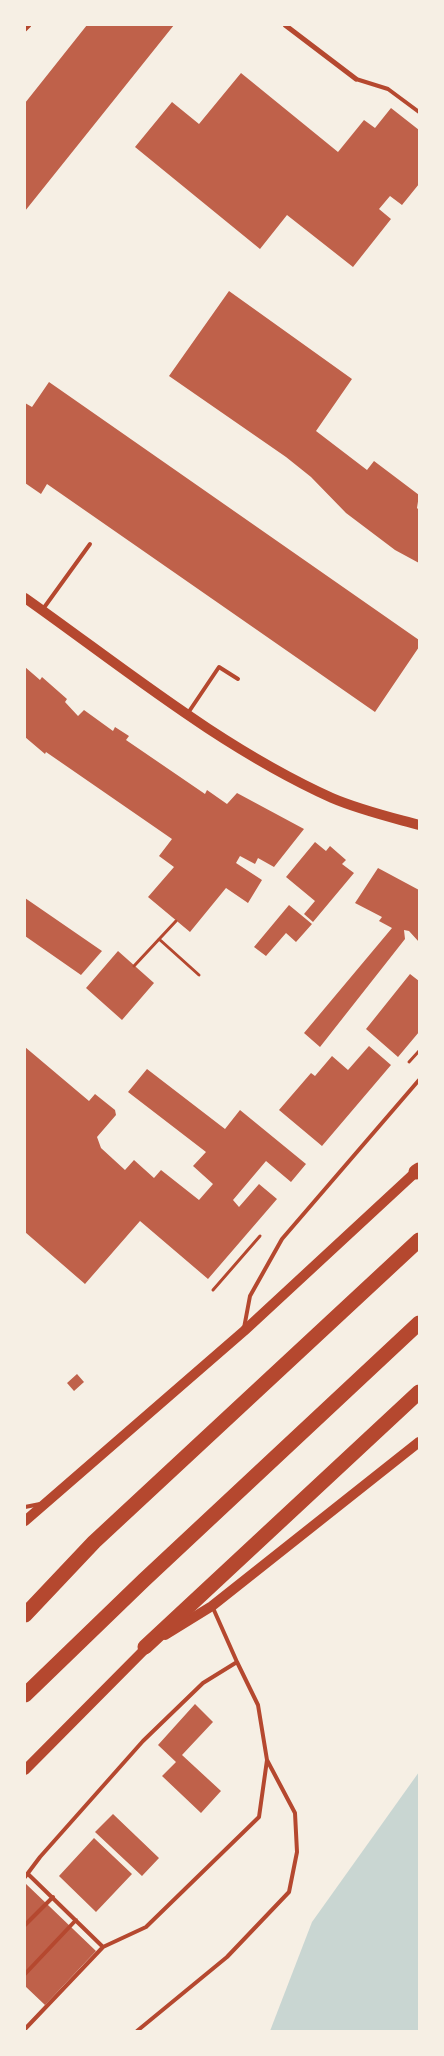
<!DOCTYPE html>
<html>
<head>
<meta charset="utf-8">
<style>
	body { margin:0 }
	#map { position:relative; width:444px; height:2056px; overflow:hidden; background:#f6efe4; font-family:"Crimson Pro",serif }
	canvas { display:block }
	.frame { position:absolute; inset:0; border:26px solid #f6efe4; pointer-events:none }
</style>
</head>
<body>
<div id="map">
<canvas width="444" height="2056"></canvas>
<div class="frame"></div>
</div>
<script>
const c = document.querySelector('canvas').getContext('2d');
c.lineJoin = 'round';
function fill(path, color) { c.fillStyle = color; c.fill(path, 'evenodd'); }
function trace(path, color, width, dash) { c.strokeStyle = color; c.lineWidth = width; c.lineCap = dash ? 'butt' : 'round'; c.setLineDash(dash || []); c.stroke(path); }
const water = new Path2D(`
	M419,1772V2031H270L312,1922Z`);
const building = new Path2D(`
	M87,25H174L25,211V103Z
	M241,73L338,152L364,120L375,128L391,108L419,130V184L402,205L390,196L379,209L391,219L353,267L287,215L260,249L135,147L172,102L199,124Z
	M229,291L352,379L316,431L367,470L374,461L419,495L417,508L419,510V563L395,550L346,513L311,477L286,457L169,376Z
	M49,382L419,640V647L375,712L47,484L41,494L25,483V403L32,407Z
	M25,667L40,680L42,677L67,699L65,702L78,716L84,710L113,731L115,727L129,736L126,740L205,794L207,790L227,804L237,793L304,829L274,867L258,858L255,864L240,856L236,863L262,880L248,903L226,888L190,932L148,897L174,867L159,856L172,839L46,752L45,754L25,737Z
	M315,842L326,851L330,846L346,860L342,864L354,873L313,922L304,914L315,901L286,877Z
	M378,868L419,890V942L409,931L404,930L405,939L320,1047L304,1033L392,928L379,921L382,917L355,903Z
	M25,898L102,951L81,975L25,936Z
	M289,905L312,924L296,942L286,933L266,956L254,947Z
	M118,951L154,983L122,1020L86,988Z
	M410,974L419,981V1032L398,1057L366,1029Z
	M369,1046L391,1065L322,1146L279,1110L311,1073L315,1076L332,1056L348,1070Z
	M25,1047L89,1101L95,1094L115,1110L116,1115L97,1137L101,1148L125,1170L134,1160L154,1178L161,1170L199,1200L213,1184L193,1166L206,1152L128,1092L147,1069L225,1129L240,1110L306,1164L291,1182L266,1161L233,1200L239,1207L259,1184L277,1199L208,1279L140,1221L85,1284L25,1232Z
	M77,1374L84,1382L74,1391L67,1383Z
	M195,1704L213,1722L182,1755L221,1791L201,1813L162,1776L176,1762L158,1745Z
	M113,1814L159,1858L142,1876L95,1832Z
	M94,1838L132,1874L96,1912L59,1876Z
	M25,1883L96,1951L45,2005L25,1986Z`);
const path = new Path2D(`
	M159,939L199,975
	M134,966L176,921
	M409,1062L419,1051
	M213,1290L260,1236`);
const service = new Path2D(`
	M356,79L388,89L419,112
	M43,609L90,544
	M188,713L219,667L238,679
	M244,1328L250,1296L282,1239L419,1080
	M25,1507L40,1504
	M28,1874L103,1947
	M25,1877L40,1857L143,1741L203,1683L237,1662L213,1608
	M25,1925L53,1897
	M25,1974L76,1920
	M25,2029L103,1947L146,1927L259,1817L267,1760L258,1705L237,1662
	M137,2031L227,1957L289,1892L297,1852L295,1813L267,1760`);
const minor = new Path2D(`
	M285,25L356,79
	M25,29L29,25`);
const secondary = new Path2D(`
	M25,598C124,668 221,748 332,798C360,810 390,817 419,825
	M25,1521L244,1331L419,1169
	M165,1635L212,1606L419,1442
	M25,1770L149,1645`);
const motorway = new Path2D(`
	M416,1172L419,1170
	M25,1615L94,1542L419,1240
	M145,1647L419,1392
	M25,1695L144,1580L419,1323`);
fill(water, '#c9d6d2');
fill(building, '#bf614a');
trace(path, '#b5482f', 3);
trace(service, '#b5482f', 4);
trace(minor, '#b5482f', 5);
trace(secondary, '#b5482f', 10);
trace(motorway, '#b5482f', 15);
</script>
</body>
</html>
